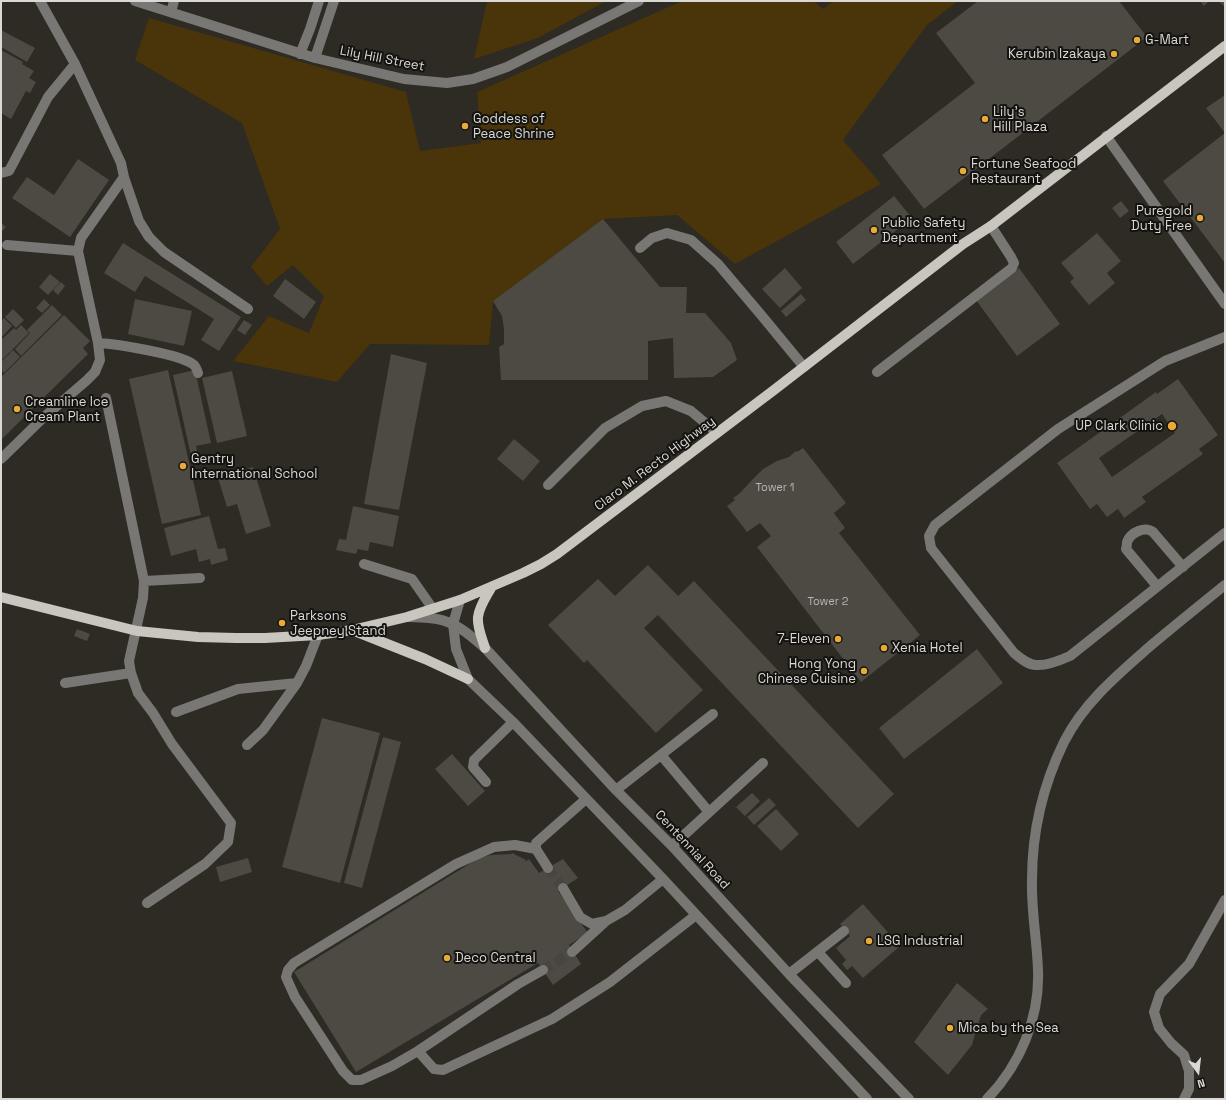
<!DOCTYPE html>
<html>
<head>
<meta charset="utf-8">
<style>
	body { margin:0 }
	#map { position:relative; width:1226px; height:1100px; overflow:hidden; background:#2e2a24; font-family:"Space Grotesk",sans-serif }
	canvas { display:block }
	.frame { position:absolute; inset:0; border:2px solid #dbd9d5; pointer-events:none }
	.north { position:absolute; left:1178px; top:1052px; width:40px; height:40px; -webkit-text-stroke:3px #141310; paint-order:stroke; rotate:165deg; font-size:11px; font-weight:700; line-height:16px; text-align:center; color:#dbd9d5 }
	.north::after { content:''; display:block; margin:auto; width:14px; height:18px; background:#dbd9d5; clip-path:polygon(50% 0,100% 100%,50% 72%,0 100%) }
</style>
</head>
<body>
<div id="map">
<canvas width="1226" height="1100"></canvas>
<div class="frame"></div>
<div class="north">N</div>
</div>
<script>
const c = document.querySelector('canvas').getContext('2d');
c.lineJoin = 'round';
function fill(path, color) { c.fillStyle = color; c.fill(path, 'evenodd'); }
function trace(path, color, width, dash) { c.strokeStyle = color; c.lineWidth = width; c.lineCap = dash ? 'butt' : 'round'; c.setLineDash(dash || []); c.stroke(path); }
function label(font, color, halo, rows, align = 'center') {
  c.font = font + ' "Space Grotesk",sans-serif'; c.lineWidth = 4; c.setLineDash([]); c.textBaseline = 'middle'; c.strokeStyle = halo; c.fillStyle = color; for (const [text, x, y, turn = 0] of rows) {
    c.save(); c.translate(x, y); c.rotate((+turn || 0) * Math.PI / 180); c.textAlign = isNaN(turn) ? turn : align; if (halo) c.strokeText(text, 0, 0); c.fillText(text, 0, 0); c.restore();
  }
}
const green = new Path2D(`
	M487,1H606L538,38L474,59Z
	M682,1H813L823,9L833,1H958L927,25L843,140L881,184L735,264L677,215L603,219L493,301L489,345L370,344L337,382L233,361L269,316L309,333L324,296L293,265L267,286L251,267L280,229L242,123L135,60L149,18L406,92L420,151L481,143L477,92Z`);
const building = new Path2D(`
	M978,1H1119L1147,37L924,209L882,155L975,83L936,33Z
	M1200,1H1209L1204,6Z
	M1218,1H1225V5L1224,6Z
	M1,30L35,48L27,62L1,47Z
	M1,50L23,62L22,64L34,71L29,78L36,82L30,93L26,91L11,119L1,113Z
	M1225,95V133L1206,108Z
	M1225,133V263L1163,181Z
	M78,159L109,180L70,237L12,198L27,177L54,195Z
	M894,196L912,218L853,264L836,242Z
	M1121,201L1129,211L1120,218L1112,208Z
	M603,219L660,287H687L686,313H705L731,343L737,360L713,377L674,378L673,338L648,341V380H501L499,347L504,344V329L502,316L493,301Z
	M1,223L6,227L1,232Z
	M1097,233L1121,261L1107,273L1115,283L1089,305L1070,282L1074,278L1061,263Z
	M123,243L241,317L219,351L201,340L214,319L145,276L135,292L104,273Z
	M785,268L802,288L780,308L762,289Z
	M1019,268L1060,324L1017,356L976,300Z
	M50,274L60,282L48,295L39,287Z
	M285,279L316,302L304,319L273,296Z
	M61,282L65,286L58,295L53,290Z
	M801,294L806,300L786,317L781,311Z
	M44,299L50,305L42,313L36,308Z
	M135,299L192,311L184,346L128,334Z
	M52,305L62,315L21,356L15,349L30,333L27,330Z
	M13,309L24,320L16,328L5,317Z
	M64,315L90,341L83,348L88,354L1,440V377Z
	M4,318L12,326L1,338V321Z
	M244,320L252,325L245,335L237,330Z
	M21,325L29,333L1,361V340L14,328L16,330Z
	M13,350L20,357L4,373L1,370V362Z
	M391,354L427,363L399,510L364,504Z
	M168,370L201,515L162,524L129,379Z
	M195,370L211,443L196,446L199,459L192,460L173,375Z
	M232,371L247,436L217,443L202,378Z
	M1178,379L1218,435L1199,449L1203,454L1142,497L1146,502L1124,518L1118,509L1107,517L1097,504L1090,509L1057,463L1156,392L1157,394ZM1162,414L1175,433L1112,477L1099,458Z
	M514,439L540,461L523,481L497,459Z
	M803,448L846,503L834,513L845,528L839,533L920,635L861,682L757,547L771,536L760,523L747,532L727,506L735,500L733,498L739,494L751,481L763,469L777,461L789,457L796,451L797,452Z
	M253,467L271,526L246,534L237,504L227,507L218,478Z
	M353,506L399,516L393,547L370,542L368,551L358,549L356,554L336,550L339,539L346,540Z
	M209,516L218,549L225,548L228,560L211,565L210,559L199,562L196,549L171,556L164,528Z
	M648,565L678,596L694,581L894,794L858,828L658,615L644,628L703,690L656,733L587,660L584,663L548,625L598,579L615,596Z
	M77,629L90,634L87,641L74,636Z
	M977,649L1003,683L904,759L879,728Z
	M322,718L380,733L340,883L282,867Z
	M383,737L401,742L362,888L344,883Z
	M452,754L485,791L468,806L435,769Z
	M752,793L760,801L745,816L736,807Z
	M769,798L776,805L754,825L747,817Z
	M776,809L799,834L781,851L757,826Z
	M512,853L526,860L525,862L529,859L539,873L563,859L578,878L558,891L588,933L569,945L581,964L553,985L538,963L356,1072L294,972L479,858L491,855L511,854Z
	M248,858L252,872L220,882L216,867Z
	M863,904L900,946L863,978L852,966L847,970L842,964L846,960L836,948L850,936L840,924Z
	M957,983L988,1009L981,1015L972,1045L948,1075L914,1042Z`);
const minorTunnel = new Path2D(`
	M548,868L563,888
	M543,970L572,952`);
const minor = new Path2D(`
	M135,1L315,58L404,79L447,83L473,79L507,67L639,1
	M171,12L174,1
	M300,54L310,29L319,1
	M315,58L334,1
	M1106,136L1225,304
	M1,173L9,171L48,97L75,64
	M124,177L139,221L149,237L164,252L248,309
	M7,245L78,251
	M640,248L652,238L667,233L691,240L718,264L762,316L804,367
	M1225,337L1165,361L1058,429L935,525L929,536L931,548L1014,653C1020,658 1028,665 1036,665C1046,666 1061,660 1070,656L1225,533
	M98,343C116,344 181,354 194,365C196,367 197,370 198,373
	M877,372L1012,268L1014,263L1011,257L991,226
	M106,398L144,581L143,598L129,661L131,673L138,693L153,713L172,744L231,823L228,842L205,864L147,903
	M1,459L44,417L86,381L95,372L100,360L98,343L78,251L81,238L124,177L121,163L75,64L40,1
	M548,485L605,428L642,406L666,401L691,411L717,433
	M364,564L412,579L433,609
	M144,581L200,578
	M1157,586L1126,549C1127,546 1127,544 1127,542C1131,532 1145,526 1153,532L1183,567
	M460,600L453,624L456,649L468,679L513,722L663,879L867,1099
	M409,617C419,617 428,618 437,619C456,622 471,636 485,648L616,790L672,846L789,974L909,1099
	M65,683L131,673
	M176,712L238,689L297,683
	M247,745L263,730L297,683L306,666L318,635
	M661,755L709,812
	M486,782L473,767L474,760L513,722
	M616,790L713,714
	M672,846L763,763
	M536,849L515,845L494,847L456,864L294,963L288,970L286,977L295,997L343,1071L352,1080H361L392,1066L418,1051L518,984L543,970
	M548,868L536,849V843L586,799
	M563,888L580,917L592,924L606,921L625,910L663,879
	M572,952L606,921
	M818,952L846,983
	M789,974L844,931
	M418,1051L434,1069L443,1070L552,1019L610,982L696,915
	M987,1099C1020,1065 1040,1018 1038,970C1037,940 1031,910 1032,880C1032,832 1043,785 1064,742C1083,704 1116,676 1148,648C1173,627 1199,606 1225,585
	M1184,1099L1189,1089V1071L1184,1055L1171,1043L1159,1028L1154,1012L1160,994L1189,964L1225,900`);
const major = new Path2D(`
	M1,597L137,631L198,637L236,638H265L318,635L352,630L407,617L460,600L523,573L541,564L557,554L774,390L963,244L991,226L1225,46
	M352,630L425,659L468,679
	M485,648C482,638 477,627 478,617C479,607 486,597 491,588`);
const markers = [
	[1137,40,4,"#e8ab37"],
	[1114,54,4,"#e8ab37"],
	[985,119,4,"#e8ab37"],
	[465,126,4,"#e8ab37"],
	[963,171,4,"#e8ab37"],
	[1200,218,4,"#e8ab37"],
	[874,230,4,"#e8ab37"],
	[17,409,4,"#e8ab37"],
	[1172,426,5,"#e8ab37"],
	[183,466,4,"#e8ab37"],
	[282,623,4,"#e8ab37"],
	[838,639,4,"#e8ab37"],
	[884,648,4,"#e8ab37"],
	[864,671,4,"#e8ab37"],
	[869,941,4,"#e8ab37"],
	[447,958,4,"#e8ab37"],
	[950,1028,4,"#e8ab37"]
];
const numberNames = [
	["Tower 1",775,488],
	["Tower 2",828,602]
];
const poiNames = [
	["G-Mart",1145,40],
	["Kerubin Izakaya",1106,54,"right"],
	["Lily's",993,112],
	["Hill Plaza",993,127],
	["Goddess of",473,119],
	["Peace Shrine",473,134],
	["Fortune Seafood",971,164],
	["Restaurant",971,179],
	["Puregold",1192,211,"right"],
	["Duty Free",1192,226,"right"],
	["Public Safety",882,223],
	["Department",882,238],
	["Creamline Ice",25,402],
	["Cream Plant",25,417],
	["UP Clark Clinic",1163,426,"right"],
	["Gentry",191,459],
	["International School",191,474],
	["Parksons",290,616],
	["Jeepney Stand",290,631],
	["7-Eleven",830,639,"right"],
	["Xenia Hotel",892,648],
	["Hong Yong",856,664,"right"],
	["Chinese Cuisine",856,679,"right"],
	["LSG Industrial",877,941],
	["Deco Central",455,958],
	["Mica by the Sea",958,1028]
];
const streetNames = [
	["Lily Hill Street",382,59,11],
	["Claro M. Recto Highway",655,464,-37],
	["Centennial Road",692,850,47]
];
fill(green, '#4a340a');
fill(building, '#4d4943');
trace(minorTunnel, '#48443f', 10, [10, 5]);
trace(minor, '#797774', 10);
trace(major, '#c9c5bf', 10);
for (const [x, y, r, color] of markers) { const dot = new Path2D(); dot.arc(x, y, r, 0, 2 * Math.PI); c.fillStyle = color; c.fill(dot); trace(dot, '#141310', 1.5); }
label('11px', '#b8b5b0', null, numberNames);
label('13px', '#dbd9d5', '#141310', poiNames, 'left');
label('13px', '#dbd9d5', '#141310', streetNames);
</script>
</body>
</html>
